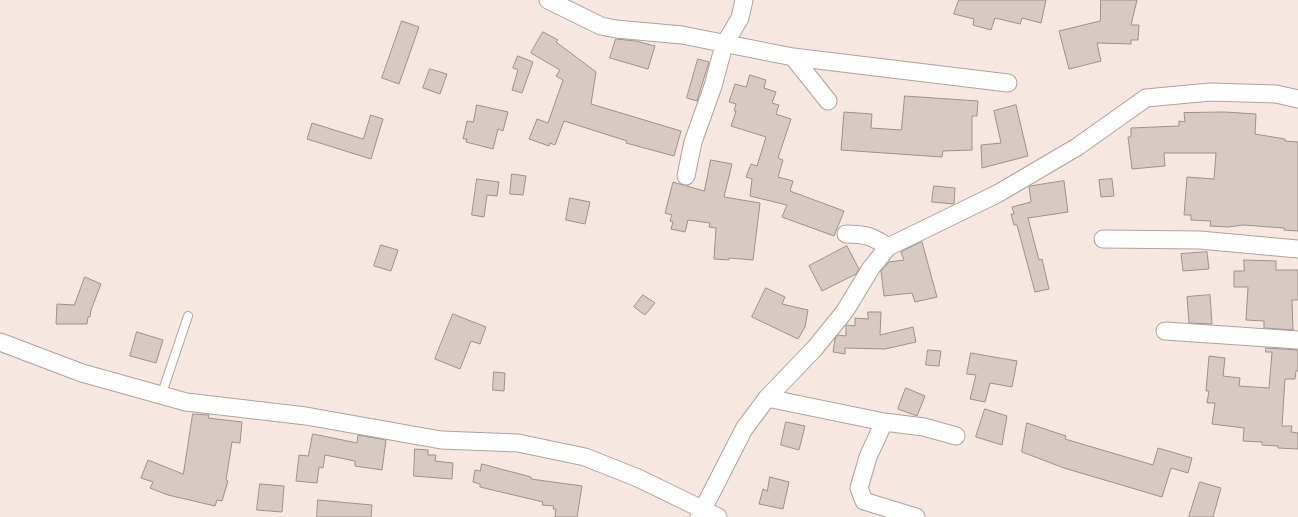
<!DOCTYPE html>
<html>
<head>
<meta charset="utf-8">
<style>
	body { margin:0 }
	canvas { display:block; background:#f6e8e1 }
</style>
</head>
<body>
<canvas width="1298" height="517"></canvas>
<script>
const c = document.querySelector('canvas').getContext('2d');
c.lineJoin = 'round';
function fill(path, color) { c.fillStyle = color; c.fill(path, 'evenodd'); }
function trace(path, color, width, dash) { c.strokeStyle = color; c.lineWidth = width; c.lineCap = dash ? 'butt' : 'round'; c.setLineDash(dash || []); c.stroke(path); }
const building = new Path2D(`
	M959,0H1046L1041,23L1022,18L1020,24L995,18L991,30L973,25L974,19L954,14Z
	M1101,0H1137L1131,25H1139L1138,40H1131V44L1097,43L1101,61L1069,69L1059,31L1100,21Z
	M402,21L419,27L399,84L382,78Z
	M543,32L558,40L556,42L596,72L591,104L681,131L674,156L626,143L627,141L564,121L555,145L550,143L549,146L529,139L537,119L548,123L563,80L556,76L560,70L531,53Z
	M616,39L636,41L655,46L648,69L610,58Z
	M518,56L533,62L522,93L512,90L518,70L513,68Z
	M698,59L709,62L697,101L687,98Z
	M430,69L447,74L440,94L423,88Z
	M750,75L766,80L764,88L776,92L772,103L779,105L776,114L791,119L778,158L783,160L778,177L793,181L790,191L844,211L834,236L782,217L787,205L750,196L752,179L746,177L751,164L757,166L766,137L731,126L736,111H734L736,104L729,102L735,84L746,87Z
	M905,96L978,101L977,116H972V150L943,151L942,157L841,150L844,112L872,114L871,128L901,130Z
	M477,105L508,112L503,131L498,129L493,149L466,142L467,139H463L467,121L473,122Z
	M1016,105L1028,156L982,168L981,145L1001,143L994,111Z
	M1225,112L1256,114L1255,134L1285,139V141L1298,142V231L1284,230V228L1243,225L1228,227L1210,226L1211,221L1191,220V215H1184L1187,177L1214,179L1216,153H1164L1165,166L1132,169L1128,137H1131V128L1179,126V121L1185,122L1184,113Z
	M371,115L383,119L371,159L307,139L312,123L363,139Z
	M711,160L732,164L724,197L760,203L753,260L729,258V260L714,259L716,228L709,227L710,223L688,220L685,232L671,229L673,222L670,221L672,215L665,213L673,182L704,191Z
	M512,174L526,176L523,195L510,194Z
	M477,179L499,182L497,196L487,195L484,217L472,215Z
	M1112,179L1114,196L1101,197L1099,180Z
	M1064,181L1068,212L1028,218L1039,260L1042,259L1049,289L1035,292L1017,225H1014L1011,214H1014L1012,207L1031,202L1029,187L1031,186Z
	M934,186L955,188L954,204L932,202Z
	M570,198L590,202L585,224L566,220Z
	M922,242L937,297L915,302L912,293L884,296L881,271L889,262L904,260L901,252Z
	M381,245L398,250L391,271L374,266Z
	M847,246L859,269L856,274L822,291L809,266Z
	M1207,252L1209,269L1183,271L1181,254Z
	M1244,260L1276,261V270H1298V300H1292L1293,330L1264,328V321L1246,320L1248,287H1234V271H1244Z
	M85,277L101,284L91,310L90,317H88L87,324H56L57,304L74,305Z
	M766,288L785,297L782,304L808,310L805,327L798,339L752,317Z
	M643,295L655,303L645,315L634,307Z
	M1210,295L1212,324L1189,323L1187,297Z
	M868,312H881L880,335L913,327L916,342L885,349L845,348V354L833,352L835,339L838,335L846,336V325L855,326V318L868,319Z
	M453,314L486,327L480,344L471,341L460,369L435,359Z
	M137,332L163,340L156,363L130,356Z
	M1266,348L1298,350V371H1296L1295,379H1285L1282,426H1292L1291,432L1298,433V449L1278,448V446L1262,445V442L1243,441L1244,428L1212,424L1215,403H1207L1209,391H1206L1209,356L1225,358L1223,376L1240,378L1239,386L1269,388L1272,352H1266Z
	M928,350L941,351L939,366L926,365Z
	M971,353L1017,361L1012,387L990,383L985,402L970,399L976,375L967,374Z
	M494,372L505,373L504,391L493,390Z
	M906,388L925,396L917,416L898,409Z
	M985,409L1007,416L1002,445L976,437Z
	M193,414L209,415L208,418L242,422L240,443L232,442L226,480L228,481L222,501L217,500L215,506L168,495L150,488L153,482L141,478L148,460L183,474Z
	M786,422L805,426L799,450L781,445Z
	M1027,423L1066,436L1065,439L1153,465L1158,448L1192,458L1188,473L1171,468L1162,497L1064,468L1022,452Z
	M313,434L357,443L358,435L386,440L382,470L355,466V461L325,455L323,468L319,467L317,483L296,481L299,455L308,456Z
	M415,449L428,450V455H436L435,461L453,463L452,479L414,476Z
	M482,464L531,477V479L582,486L577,517H555L556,509H553L554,506L542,505L543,502L480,487V484L473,482L475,470L480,471Z
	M770,477L789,482L783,509L759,504L763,489L767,491Z
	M1200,482L1221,488L1213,517H1189Z
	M260,484L284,486L282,512L257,510Z
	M318,500L372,505L371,517H317Z`);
const service = new Path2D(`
	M161,396L188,316`);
const minor = new Path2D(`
	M548,0L601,26L616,29L682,35L793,57L828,101
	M793,57L1008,83
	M686,176L693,142L713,86L724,45L740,18L744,0
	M846,234C865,234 872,236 888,247
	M1103,239L1200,240L1298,249
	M1165,331L1298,340
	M0,342L82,373L186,402L306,416L441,440L518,443L585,457L638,478L718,517
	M767,398L884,422L924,427L956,436
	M884,422L868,457L859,488L864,501L916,517
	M699,517L744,429L767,398L815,348L845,311L871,268L888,247L997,194L1077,147L1146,98L1210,92L1276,94L1298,99`);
fill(building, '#d7cac3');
trace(building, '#9d918a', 1);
trace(service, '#b0a39c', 10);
trace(minor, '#b0a39c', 19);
trace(service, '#fff', 8);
trace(minor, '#fff', 17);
</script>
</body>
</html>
